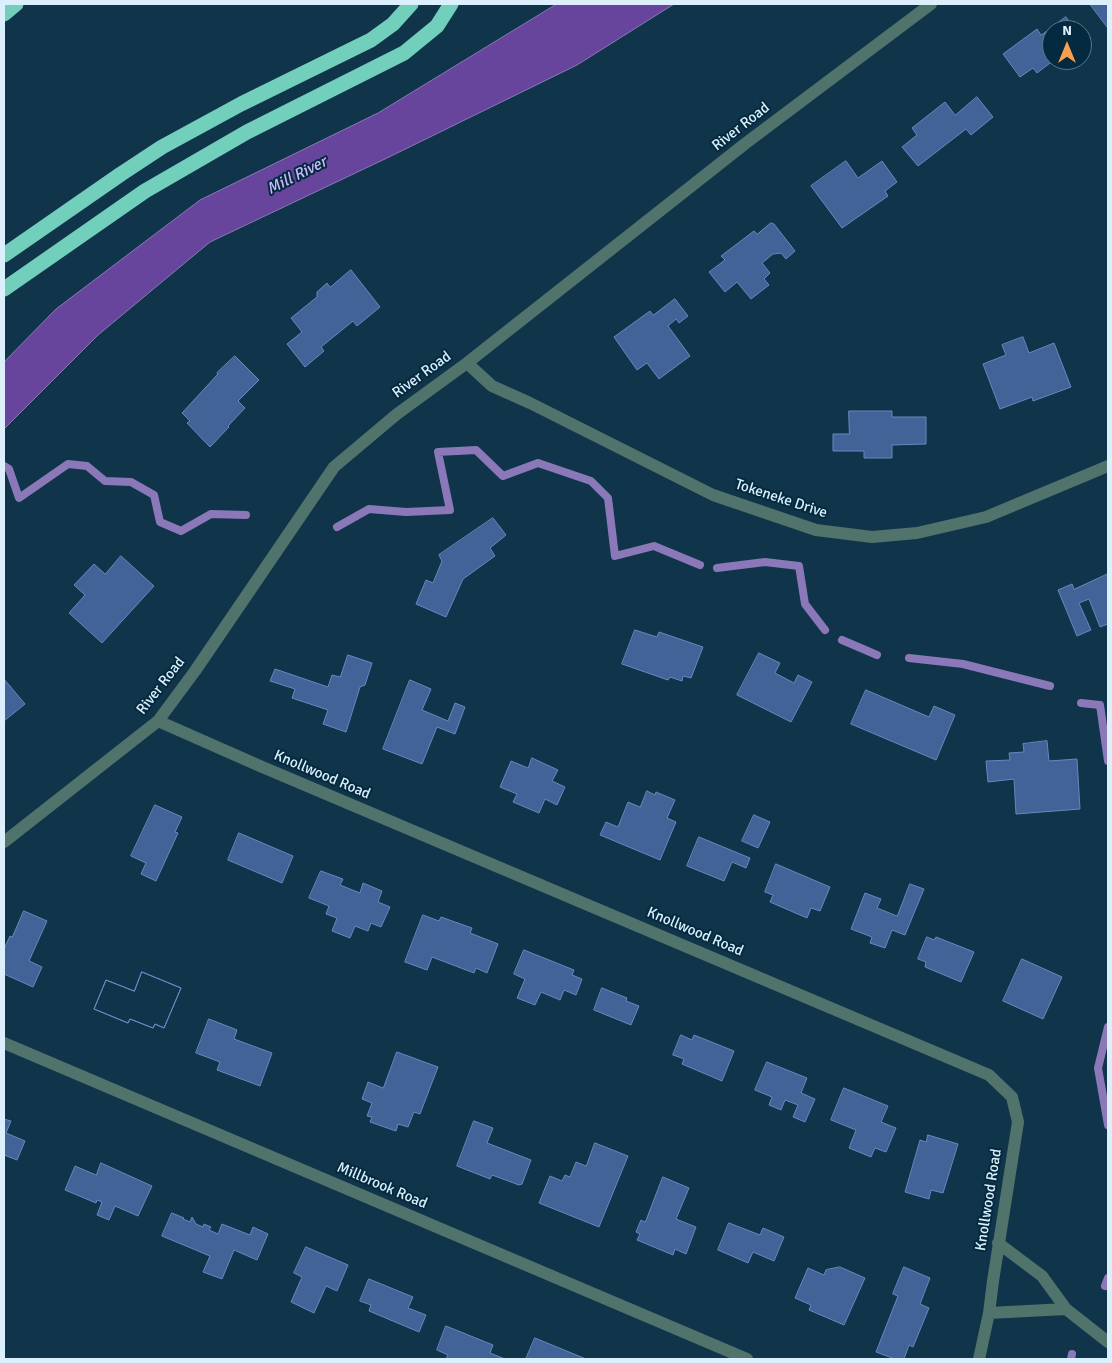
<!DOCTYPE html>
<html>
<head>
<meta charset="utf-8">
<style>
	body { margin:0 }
	#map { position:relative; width:1112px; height:1363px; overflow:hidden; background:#10344a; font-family:Signika,sans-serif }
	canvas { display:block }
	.frame { position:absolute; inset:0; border:5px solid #dbeffd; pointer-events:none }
	.north { position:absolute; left:1042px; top:20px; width:50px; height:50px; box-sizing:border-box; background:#042a3f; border:1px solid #5a798b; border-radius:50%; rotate:0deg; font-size:14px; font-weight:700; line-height:20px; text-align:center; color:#dbeffd }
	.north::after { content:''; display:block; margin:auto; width:18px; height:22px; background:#fa9f4f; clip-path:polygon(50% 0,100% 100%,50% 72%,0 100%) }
</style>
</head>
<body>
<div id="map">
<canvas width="1112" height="1363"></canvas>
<div class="frame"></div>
<div class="north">N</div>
</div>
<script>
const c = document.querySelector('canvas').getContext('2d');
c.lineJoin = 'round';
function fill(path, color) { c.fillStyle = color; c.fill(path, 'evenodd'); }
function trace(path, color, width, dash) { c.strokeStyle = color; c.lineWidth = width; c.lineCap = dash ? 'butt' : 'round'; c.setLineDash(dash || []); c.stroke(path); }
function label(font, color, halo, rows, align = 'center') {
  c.font = font + ' Signika,sans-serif'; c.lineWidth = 4; c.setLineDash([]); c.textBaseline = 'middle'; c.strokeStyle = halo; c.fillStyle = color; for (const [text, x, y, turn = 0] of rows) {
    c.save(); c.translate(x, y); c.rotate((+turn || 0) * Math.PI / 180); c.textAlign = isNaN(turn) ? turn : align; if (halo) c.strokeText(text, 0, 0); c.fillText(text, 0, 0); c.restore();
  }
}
const water = new Path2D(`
	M557,4H674L577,65L387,158L210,242L98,335L4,429V362L56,309L200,200L378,113Z`);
const stream = new Path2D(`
	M4,466L9,469L19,498L68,464L87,466L105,481L131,482L154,495L160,522L181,531L211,514L246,515
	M337,527L369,509L406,512L450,510L438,452L476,450L503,476L538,463L591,481L608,498L615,556L654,546L700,565
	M717,568L765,562L799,566L805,604L825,630
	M842,640L877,655
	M909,658L963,664L1050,686
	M1081,703L1100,705L1108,761
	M1108,1027L1098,1068L1108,1125
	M1105,1286L1108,1278
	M1071,1359L1072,1354`);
const building = new Path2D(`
	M1090,4H1108V28Z
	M1066,17L1075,30H1052V60H1054L1037,73L1033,68L1020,77L1003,54L1037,29L1041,35Z
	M977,97L993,117L971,135L966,129L918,166L902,147L917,135L912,128L945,102L955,115Z
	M846,161L858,178L882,161L897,182L885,191L888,196L842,228L811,186Z
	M771,223L774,224L795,251L786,259L781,253L773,254L762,263L770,273L764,279L769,285L751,299L737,282L725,292L709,272L725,260L721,256L754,231L757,234Z
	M351,270L380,307L357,326L353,321L321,347L324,351L305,367L287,344L302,332L291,318L317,297V292L327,283L330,287Z
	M675,299L688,316L679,323L676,319L668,326L690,356L659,379L647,363L637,370L614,337L650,311L653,315Z
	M1023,337L1029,353L1054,343L1071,387L1033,401L1032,397L1000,409L983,364L1006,355L1002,345Z
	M235,356L259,380L238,401L245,408L228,426L229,427L210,447L187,423L190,421L182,413L218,374L217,373Z
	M849,411H892V417H926V444L892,445V458H864V451H833V434H849Z
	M493,518L506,535L490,548L495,556L463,579L446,617L416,604L426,580L433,583L442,561L439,555Z
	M121,556L154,586L102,643L69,613L85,595L74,585L94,564L105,574Z
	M1108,574V624L1100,627L1089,599L1079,603L1091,630L1077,636L1058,590L1072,584L1074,589Z
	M635,630L657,637L659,632L703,647L691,678L683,676L682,681L670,677L668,680L622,664Z
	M759,653L780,663L775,673L794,683L798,675L812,682L791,722L737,695Z
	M348,655L372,663L365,685L360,687L346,732L323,724L328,710L292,698L295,689L270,681L275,669L328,687L332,675L340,677Z
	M4,679L25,704L4,721Z
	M410,680L431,689L422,710L448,721L455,703L465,707L455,734L437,727L422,764L383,749Z
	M866,690L929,717L934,706L955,715L936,760L851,724Z
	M1047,741L1049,761L1077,759L1080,809L1016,814L1014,779L988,782L986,761L1010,760L1009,753L1024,752L1023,744Z
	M532,758L558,770L552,781L565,787L557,805L545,799L539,813L513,802L517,794L500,787L511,761L528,768Z
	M647,791L655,795L656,792L675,800L667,818L676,822L660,860L600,835L606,822L618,827L628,802L640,807Z
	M155,805L182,817L175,832L178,833L156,881L141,874L146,863L131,856Z
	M754,815L770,822L758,848L742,841Z
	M239,833L293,856L282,883L228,860Z
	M699,837L750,858L746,868L732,862L724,881L687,866Z
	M776,864L830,887L820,911L811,908L807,918L770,902L773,895L765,892Z
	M321,871L343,879L340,885L360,893L363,883L382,891L378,902L390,907L381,927L371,923L368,931L355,926L350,938L332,931L337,918L326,914L329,906L309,898Z
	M910,884L924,889L905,935L892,930L885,948L870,943L872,937L851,929L865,893L881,899L877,908L897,916Z
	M24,911L47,921L29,961L42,967L33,987L4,974V961L5,958L4,957V949L10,936L12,937Z
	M423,915L439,921L441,917L472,928L470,933L498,944L487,973L476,968L474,973L432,957L427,970L405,962Z
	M927,937L934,940L936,937L974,952L961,982L925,967L926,962L918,959Z
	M524,950L574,970L572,975L582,979L576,995L564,990L560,1000L541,992L535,1005L517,998L525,979L514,974Z
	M1022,959L1062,977L1043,1019L1003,1001Z
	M142,972L181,988L164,1028L155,1024L153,1028L130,1019L128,1023L94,1009L106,980L134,991Z
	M142,972L181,988L164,1028L155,1024L153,1028L130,1019L128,1023L94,1009L106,980L134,991Z
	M602,988L627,998L626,1001L639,1006L631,1025L594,1010Z
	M209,1019L237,1030L234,1039L272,1053L260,1086L217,1070L220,1062L196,1053Z
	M681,1035L692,1040L694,1035L734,1051L722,1081L682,1064L684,1059L673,1055Z
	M397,1052L438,1067L420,1114L414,1112L408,1127L398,1124L396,1131L370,1122L372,1117L367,1116L372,1103L362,1099L368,1082L383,1088Z
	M767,1062L807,1078L801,1093L815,1099L805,1122L793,1117L798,1105L785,1100L781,1110L769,1105L772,1097L755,1090Z
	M844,1088L888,1106L881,1122L896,1128L886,1152L875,1148L871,1157L849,1148L856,1130L831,1120Z
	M4,1119L11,1121L6,1133L25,1141L17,1160L4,1155Z
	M474,1121L493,1128L487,1143L531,1160L522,1184L519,1185L492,1175L490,1179L457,1166Z
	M928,1135L958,1144L943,1193L931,1190L929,1199L905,1192L920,1140L926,1142Z
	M595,1143L628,1156L599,1227L539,1203L550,1176L562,1181L565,1175L570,1177L576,1162L586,1166Z
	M101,1163L152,1186L138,1216L115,1206L109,1220L97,1215L102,1202L97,1200L96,1203L65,1190L75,1166L96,1175Z
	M663,1177L689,1188L676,1219L696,1227L686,1254L675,1249L673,1255L637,1240L640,1234L636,1232L641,1220L645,1222Z
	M172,1213L184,1218L183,1219L190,1222L192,1217L196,1224L203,1227L204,1224L211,1227L209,1230L218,1234L222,1224L250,1235L253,1227L268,1234L257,1260L234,1250L222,1279L203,1272L210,1256L162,1236Z
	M729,1223L760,1235L763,1228L784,1237L774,1261L753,1252L748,1263L718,1250Z
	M306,1247L348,1265L337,1291L326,1286L314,1313L291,1302L302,1277L294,1273Z
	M840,1267L865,1278L844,1325L809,1310L811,1305L795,1298L808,1268L824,1275L826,1270Z
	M904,1267L930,1278L920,1304L929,1308L913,1347L909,1345L904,1359H895L876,1352L898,1296L893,1294Z
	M369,1279L413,1297L408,1308L426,1315L419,1332L369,1311L371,1305L360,1301Z
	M446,1326L493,1345L490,1353L505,1359H446L448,1355L437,1350Z
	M535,1338L586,1359H526Z`);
const street = new Path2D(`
	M467,363L492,386L530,403L713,495L816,530L872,537L917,533L986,517L1108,466
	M158,721L260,766L989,1075L1012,1097L1018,1122L993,1281L989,1313L979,1359
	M4,842L158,721L195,671L334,467L397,414L467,363L746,143L931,4
	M4,1043L747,1359
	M998,1243L1042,1276L1066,1309L1108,1342
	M989,1313L1066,1309`);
const highway = new Path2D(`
	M4,14L16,4
	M4,255L121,174L162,147L241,104L371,40L393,24L411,4
	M4,289L145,191L247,132L404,53L437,26L451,4`);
const streetNames = [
	["River Road",741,127,-38],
	["River Road",422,375,-36],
	["Tokeneke Drive",781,499,18],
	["River Road",161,686,-52],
	["Knollwood Road",322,775,23],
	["Knollwood Road",695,932,23],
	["Millbrook Road",382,1186,23],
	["Knollwood Road",989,1200,-81]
];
const waterNames = [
	["Mill River",297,176,-27]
];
fill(water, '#67459c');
trace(water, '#8a78b9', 1);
trace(stream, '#8a78b9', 8);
fill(building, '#416398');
trace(building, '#6589c0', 1);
trace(street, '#50736b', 12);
trace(highway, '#72cfbc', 15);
label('15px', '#dbeffd', '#042a3f', streetNames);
label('italic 16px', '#ceb7fe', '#042a3f', waterNames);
</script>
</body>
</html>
